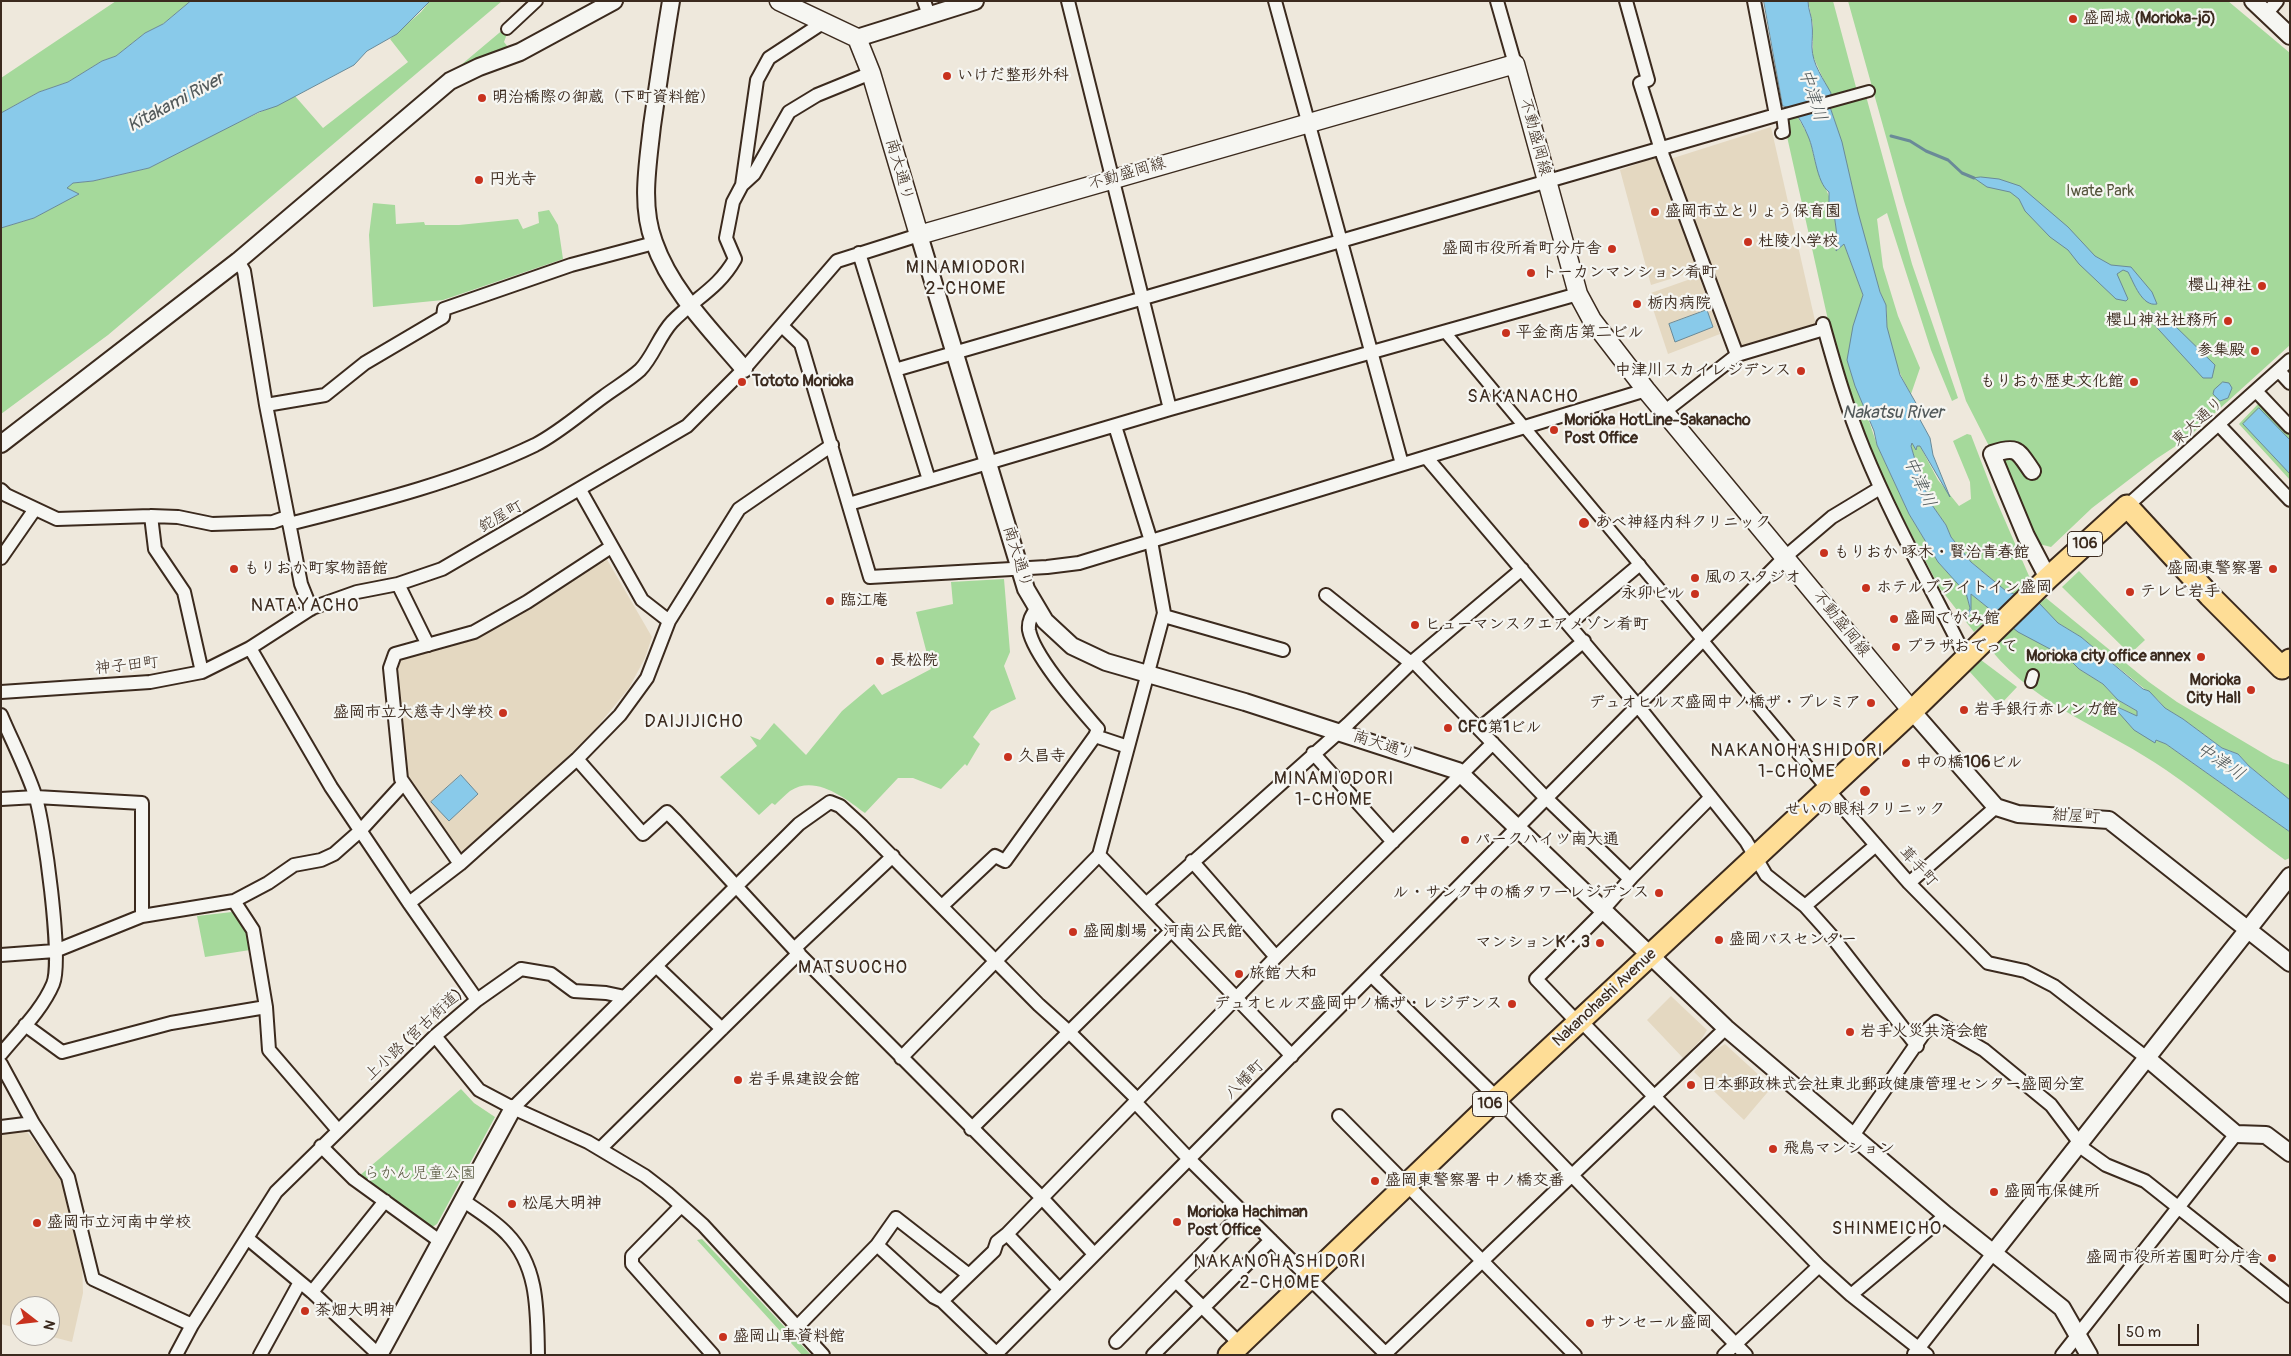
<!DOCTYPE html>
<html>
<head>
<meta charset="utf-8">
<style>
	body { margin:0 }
	#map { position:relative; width:2291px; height:1356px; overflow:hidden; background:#eee8dc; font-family:Pangolin,sans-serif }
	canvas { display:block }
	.frame { position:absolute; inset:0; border:2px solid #3b2a1e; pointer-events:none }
	.north { position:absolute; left:10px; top:1296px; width:50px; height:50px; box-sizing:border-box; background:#f6f6f2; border:1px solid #aba49d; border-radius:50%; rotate:106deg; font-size:14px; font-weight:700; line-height:20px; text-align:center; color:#3b2a1e }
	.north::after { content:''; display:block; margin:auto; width:18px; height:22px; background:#c8321e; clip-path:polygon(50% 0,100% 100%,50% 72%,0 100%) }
	.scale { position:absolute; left:2118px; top:1324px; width:81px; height:22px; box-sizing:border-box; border:2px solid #3b2a1e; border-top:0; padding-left:6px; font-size:15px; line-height:18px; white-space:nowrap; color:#3b2a1e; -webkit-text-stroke:4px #f6f6f2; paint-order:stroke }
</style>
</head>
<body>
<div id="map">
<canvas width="2291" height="1356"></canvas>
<div class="frame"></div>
<div class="north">N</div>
<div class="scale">50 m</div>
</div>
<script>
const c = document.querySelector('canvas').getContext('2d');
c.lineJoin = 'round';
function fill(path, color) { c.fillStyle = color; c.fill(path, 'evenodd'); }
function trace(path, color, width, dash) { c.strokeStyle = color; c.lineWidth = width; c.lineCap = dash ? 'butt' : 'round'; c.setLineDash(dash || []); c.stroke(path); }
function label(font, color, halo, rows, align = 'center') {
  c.font = font + ' Pangolin,"Klee One",sans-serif'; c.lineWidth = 4.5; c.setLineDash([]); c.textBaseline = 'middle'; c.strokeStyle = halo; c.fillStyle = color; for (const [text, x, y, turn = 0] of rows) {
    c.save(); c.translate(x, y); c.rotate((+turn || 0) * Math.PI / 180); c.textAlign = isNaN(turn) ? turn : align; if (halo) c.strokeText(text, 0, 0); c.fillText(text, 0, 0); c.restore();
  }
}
const built = new Path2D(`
	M1771,127L1816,325L1737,347L1667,160Z
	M1654,158L1659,160L1699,270L1651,285L1620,170Z
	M1699,276L1720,334L1668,354L1648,294Z
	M605,556L652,637L645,658L629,688L588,738L463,852L455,850L405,776L394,673L398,657L477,636Z
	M1671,996L1707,1030L1701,1040L1683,1058L1647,1020Z
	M1725,1044L1772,1087L1744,1120L1694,1072L1709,1054Z
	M24,1128L60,1175L82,1257L83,1293L72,1342L49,1336L50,1306H20V1329L1,1324V1134Z`);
const green = new Path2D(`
	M116,1H191L163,24L145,33L116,56L102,61L68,82L39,92L1,113V78Z
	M430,1H502L108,335L1,414V228L34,218L78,194L66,188L73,183L93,181L149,168L209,136L295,96L323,128L408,62L390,39L421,12Z
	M1808,1H1833L1857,91L1831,97L1813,56V25Z
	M1848,1H2228L2290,53V345L2185,440L2156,459L2092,508L2051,547L2039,544L1966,401L1904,201Z
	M505,28L508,31L504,42L511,51L455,70Z
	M1866,96L1912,264L1958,398L1952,401L1931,350L1887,213L1877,219L1883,267L1898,316L1920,368L1911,394C1899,374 1889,350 1887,327C1886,320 1888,310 1885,304C1859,241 1853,171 1830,107Z
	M1797,116L1809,137L1816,165L1833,206L1838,243L1836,251L1844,244L1863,295L1853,333L1863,403L1877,445L1909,514L1938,562L1966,593L1970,608L1967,618L1971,610V594L1995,613L1974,632L1939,587L1884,481L1857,418L1828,320L1786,132V117Z
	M373,203L395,205L396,224L424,222L425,225H459L518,219L523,229L539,223L538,212L549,210L558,225L563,259L443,300L373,307L369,235Z
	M2258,404L2268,406L2290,428V480L2239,424Z
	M1967,434L1971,435L1994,495L2029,576L2032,578L2014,594L2006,591L1971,562L1951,537L1946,525L1932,505L1921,480L1911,446V442L1917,449V446H1920L1938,480L1959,506L1971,499L1970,482L1953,441Z
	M2079,571L2145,640L2130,654L2062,587Z
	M1004,579L1010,652L1004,666L1016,699L991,711L973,737L980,744L967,766L965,764L941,789L913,778H898L865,813C845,798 815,774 790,791C785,795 780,800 775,805L772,803L759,815L720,777L757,746L750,736L760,740L774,723L806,755L842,711L874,684L882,695L931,669L916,612L953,604L951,582Z
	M2046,598L2149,682L2177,702L2273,759L2290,765V800L2249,766L2238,754L2222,748L2183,719L2165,708L2158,700L2081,637L2058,623L2039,604Z
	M2014,628L2069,659L2079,669L2103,684L2118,700L2137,711L2138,717L2113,704L2134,730L2166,744L2290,832V858L2285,860C2245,831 2207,798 2166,770C2107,729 2037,707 1991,650Z
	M1981,660L2017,687L2000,705L1969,671Z
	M232,912C246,918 248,936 250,950L205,957L197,916Z
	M461,1089L474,1103L495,1117L437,1224L429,1229L358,1177Z
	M702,1239L811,1355H802L697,1240Z`);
const water = new Path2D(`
	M191,1H430L397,34L367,51L354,65L277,106L259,112L149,168L93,181L73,183L67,188L79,194L34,218L1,228V113L39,92L68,82L102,61L116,56L145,33L163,24Z
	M1764,1H1808C1808,10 1812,16 1812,24C1813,32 1812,40 1812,47C1812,64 1824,80 1831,93L1830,107L1842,142L1858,212L1880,292L1886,305L1887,327L1900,375L1917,405L1918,416L1930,438L1933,455L1950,497L1920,446H1917L1916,450L1912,443L1911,446L1921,480L1932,505L1946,525L1951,537L1971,562L2006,591L2039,603L2058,623L2081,637L2143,689L2149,691L2165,708L2183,719L2222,748L2238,754L2249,766L2290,800V832L2166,744L2156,740L2155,743L2134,730L2111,704L2137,716V711L2118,700L2103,684L2079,669L2069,659L2018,632L1971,594V610L1967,619L1966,618L1970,608L1966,593L1938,562L1909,514L1877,445L1874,431L1855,386L1847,360L1853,326L1863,295L1844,244L1836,251L1838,243L1833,206L1829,202V192C1816,182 1815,151 1808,136C1804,126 1798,116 1792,108L1783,106Z
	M1981,177L1999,179L2020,186L2068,227L2095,256L2111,265L2131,267L2152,292L2157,304C2142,307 2134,283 2128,272L2123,270L2117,274L2128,299L2126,301L2116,299L2079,264L2068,250L2050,237L2025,211L2019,199L2010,192L1987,187L1974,178Z
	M1707,310L1713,327L1675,342L1669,324Z
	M2152,313L2162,315L2170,321L2215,365L2212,378H2203L2149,319Z
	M2223,382L2229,383L2232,388L2228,398L2220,401L2213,394L2214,390Z
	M2259,408L2290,440V474L2243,424Z
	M461,775L478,794L449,821L431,802Z`);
const stream = new Path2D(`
	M1891,136L1910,141L1926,151L1948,160L1962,173L1974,178`);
const pedestrian = new Path2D(`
	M507,29L537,1
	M1781,133L1784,132L1782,115L1869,91
	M1445,332L1827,789
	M2031,682L2033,675`);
const minor = new Path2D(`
	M924,1L929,15
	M1068,1L1170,409
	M1275,1L1402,464
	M1497,1L1515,64
	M1626,1L1648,80L1640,83L1663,156L1737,355
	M2266,14L2277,1
	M742,185L757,80L769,58L824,22
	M859,253L929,480
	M238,261L244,271L266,405L301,584L311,609
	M1823,324C1835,367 1847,409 1864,450C1893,521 1932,589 1966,658
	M782,326L801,344L870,577L1047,567L1079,563L1646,390
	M895,370L1776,115L1754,1
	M2279,371L2290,383
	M2256,391L2290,427
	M266,405L325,395L365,363L443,317L444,309L571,265L654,243
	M1664,412L1737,355L1824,329
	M2219,425L2290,500
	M1426,457L1642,711L1746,841L1766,875L1805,906L1830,934L1917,1046
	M1,490L6,495L57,519L151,516L178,517L212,524L273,522L287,517
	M580,490L642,600L669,621
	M849,504L1170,409L1578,294
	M2127,506L2290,360
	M151,516L155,549L184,592L202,672
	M289,524C372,503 458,482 535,445C560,432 581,413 603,397C615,388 629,380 640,370C653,357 659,336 672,322C695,298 718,289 735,259L726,238L733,202L742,185L754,174L789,112L817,95L871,73
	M1,558L35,509
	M398,584L428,645
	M1326,595L1411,663
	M1036,609C1032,615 1028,621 1029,630C1034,657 1080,708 1098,729L1095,736L1128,747
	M1164,616L1283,650
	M1569,624L1639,565
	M250,648L331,787L409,903L477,1000
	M1413,661L1542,794L1630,879
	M1,692L150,682L202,672L250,648L312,608L357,592L398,584L442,569L687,426L744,369L837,261L919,235
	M1,715C12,741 26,768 35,795C44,822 63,960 53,984C42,1010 19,1032 1,1054
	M1479,729L1584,641
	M1313,753L1393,842
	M577,759L643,834L667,812L676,821L794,949L1042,1198L1094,1254
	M1827,789L1909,883L1988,963L2025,971L2054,986L2148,1059
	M1,799L36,797L142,803V916
	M1099,855L1292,1056
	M1192,861L1276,957
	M460,864L401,779L390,668L395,654L474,632L527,602L611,547
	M1909,883L1996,807
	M234,901L268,883L294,865L321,860L334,854L360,831L403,784
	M409,903L460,864L577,759L620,715L647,678L669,621L739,509L832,445
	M1146,904L1348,724L1413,661L1522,569
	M942,906L995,856L1005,861L1095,736
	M1805,906L1876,845
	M1602,908L1609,903L1632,877L1711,797
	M794,949L893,856
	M1,955L55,951L142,916L234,901L253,930L266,1007L269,1050L337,1129
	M656,966L722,1029
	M1372,976L1497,1098L1746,1355
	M1581,1021L1819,1266L1851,1295L1927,1355
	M1578,1023L1536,979L1604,911
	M25,1025L62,1052L171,1023L266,1007
	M435,1036L479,1090L513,1108L588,1142L645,1176L667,1193L703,1225L823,1355
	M901,1058L1099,855L1164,613L1151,541L1115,426
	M1,1064L33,1123L68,1177L93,1279L192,1325
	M513,1108L799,824L830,802L840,806L862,826L1039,1005L1069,1032L1135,1097V1102L1189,1159L1387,1355
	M1339,1116L1575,1355
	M1,1127L33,1123
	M971,1129L1172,930
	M1852,1137L1924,1033L1936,1022L1984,1050L2051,1105L2085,1150L2106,1165L2145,1181L2290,1296
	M321,1146L354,1179L441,1242
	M600,1149L799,953
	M464,1201C478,1211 495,1221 507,1234C539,1267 537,1312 538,1355
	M681,1206L632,1256V1264L713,1355
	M247,1238L312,1292L379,1355
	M877,1245L934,1297L942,1301
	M1176,1281L1240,1344
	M1059,1289L1007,1234L1276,957L1493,743
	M312,1292L385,1201
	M1851,1295L1946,1215
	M1203,1308L1271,1240
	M797,1327L877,1245L896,1218L969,1275
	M1116,1342L1243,1212
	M996,1353L942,1301L994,1251L997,1242L1007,1234
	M1386,1353L1726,1028
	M1914,1354L1994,1252
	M176,1355L192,1325L276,1192L435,1036L477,1000L521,969L551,974L574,991L606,993L625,997
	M260,1355L300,1282
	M995,1355L1785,557L1832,517L1880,488
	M1153,1355L1202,1306
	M1724,1355L1819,1266
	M2062,1355L2236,1134`);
const tertiary = new Path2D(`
	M671,1C664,43 658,84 652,126C648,164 640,205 654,242C671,291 712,331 744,369
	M2253,1L2290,36
	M857,38L975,1
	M919,235L1026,589L1045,621L1072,646L1106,662L1245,702L1458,771L1726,1028L1946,1215L2062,1308L2089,1355
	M1,444L238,261L450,81L479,67L520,52L614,1
	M2032,471C2018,451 2018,445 1992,454L2026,536L2048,578
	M1912,711L1996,807L2018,814L2109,820L2290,963
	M2148,1059L2236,1134L2266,1135L2290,1153
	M1994,1252L2290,876
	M379,1355L513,1108`);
const secondary = new Path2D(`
	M779,1L857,38L871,73L919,235L1515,64L1578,294L1592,320L1646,390L1912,711`);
const trunk = new Path2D(`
	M1229,1355L1497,1098L1912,711L2048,578L2127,506L2210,596L2282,668L2290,660`);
const markers = [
	[2073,19,5,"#c8321e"],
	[947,76,5,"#c8321e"],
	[482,98,5,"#c8321e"],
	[479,180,5,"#c8321e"],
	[1655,212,5,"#c8321e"],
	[1748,242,5,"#c8321e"],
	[1612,249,5,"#c8321e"],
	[1531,273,5,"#c8321e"],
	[2262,286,5,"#c8321e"],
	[1637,304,5,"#c8321e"],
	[2228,321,5,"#c8321e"],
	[1506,333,5,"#c8321e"],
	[2255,351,5,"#c8321e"],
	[1801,371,5,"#c8321e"],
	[742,382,5,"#c8321e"],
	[2134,382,5,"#c8321e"],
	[1554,430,5,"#c8321e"],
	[1584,523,6,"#c8321e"],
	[1824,553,5,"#c8321e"],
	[234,569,5,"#c8321e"],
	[2273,569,5,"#c8321e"],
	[1695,578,5,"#c8321e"],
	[1866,588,5,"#c8321e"],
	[2130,592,5,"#c8321e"],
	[1695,594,5,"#c8321e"],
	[830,601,5,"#c8321e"],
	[1894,619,5,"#c8321e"],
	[1415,625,5,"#c8321e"],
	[1896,647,5,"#c8321e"],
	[2201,657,5,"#c8321e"],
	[880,661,5,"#c8321e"],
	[2251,690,5,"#c8321e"],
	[1871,703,5,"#c8321e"],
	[1964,710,5,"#c8321e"],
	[503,713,5,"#c8321e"],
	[1448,728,5,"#c8321e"],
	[1008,757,5,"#c8321e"],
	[1906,763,5,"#c8321e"],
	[1865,791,6,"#c8321e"],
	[1465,840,5,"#c8321e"],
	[1659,893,5,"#c8321e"],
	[1073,932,5,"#c8321e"],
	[1719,940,5,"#c8321e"],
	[1600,943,5,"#c8321e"],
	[1239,974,5,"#c8321e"],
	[1512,1004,5,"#c8321e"],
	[1850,1032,5,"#c8321e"],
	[738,1080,5,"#c8321e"],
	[1691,1085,5,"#c8321e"],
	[1773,1149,5,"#c8321e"],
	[1375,1181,5,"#c8321e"],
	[1994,1192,5,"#c8321e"],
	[512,1204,5,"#c8321e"],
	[1177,1222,5,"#c8321e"],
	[37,1223,5,"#c8321e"],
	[2272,1258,5,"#c8321e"],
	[305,1311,5,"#c8321e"],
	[1590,1323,5,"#c8321e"],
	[723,1337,5,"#c8321e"]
];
const shields = [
	[2085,544,35],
	[1490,1104,35]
];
const shieldNames = [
	["106",2085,544],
	["106",1490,1104]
];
const poiNames = [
	["盛岡城 (Morioka-jō)",2083,19],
	["いけだ整形外科",957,76],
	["明治橋際の御蔵（下町資料館）",492,98],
	["円光寺",489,180],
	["盛岡市立とりょう保育園",1665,212],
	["杜陵小学校",1758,242],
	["盛岡市役所肴町分庁舎",1602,249,"right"],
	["トーカンマンション肴町",1541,273],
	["櫻山神社",2252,286,"right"],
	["栃内病院",1647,304],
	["櫻山神社社務所",2218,321,"right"],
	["平金商店第二ビル",1516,333],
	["参集殿",2245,351,"right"],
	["中津川スカイレジデンス",1791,371,"right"],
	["Tototo Morioka",752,382],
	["もりおか歴史文化館",2124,382,"right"],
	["Morioka HotLine-Sakanacho",1564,421],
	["Post Office",1564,439],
	["あべ神経内科クリニック",1595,523],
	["もりおか 啄木・賢治青春館",1834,553],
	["もりおか町家物語館",244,569],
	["盛岡東警察署",2263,569,"right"],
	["風のスタジオ",1705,578],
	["ホテルブライトイン盛岡",1876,588],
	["テレビ岩手",2140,592],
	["永卯ビル",1685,594,"right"],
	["臨江庵",840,601],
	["盛岡てがみ館",1904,619],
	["ヒューマンスクエアメゾン肴町",1425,625],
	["プラザおでって",1906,647],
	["Morioka city office annex",2191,657,"right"],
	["長松院",890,661],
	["Morioka",2241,681,"right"],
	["City Hall",2241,699,"right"],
	["デュオヒルズ盛岡中ノ橋ザ・プレミア",1861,703,"right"],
	["岩手銀行赤レンガ館",1974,710],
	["盛岡市立大慈寺小学校",493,713,"right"],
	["CFC第1ビル",1458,728],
	["久昌寺",1018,757],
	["中の橋106ビル",1916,763],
	["せいの眼科クリニック",1865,810,"center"],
	["パークハイツ南大通",1475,840],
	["ル・サンク中の橋タワーレジデンス",1649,893,"right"],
	["盛岡劇場・河南公民館",1083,932],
	["盛岡バスセンター",1729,940],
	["マンションK・3",1590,943,"right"],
	["旅館 大和",1249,974],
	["デュオヒルズ盛岡中ノ橋ザ・レジデンス",1502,1004,"right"],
	["岩手火災共済会館",1860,1032],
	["岩手県建設会館",748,1080],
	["日本郵政株式会社東北郵政健康管理センター盛岡分室",1701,1085],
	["飛鳥マンション",1783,1149],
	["盛岡東警察署 中ノ橋交番",1385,1181],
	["盛岡市保健所",2004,1192],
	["松尾大明神",522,1204],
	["Morioka Hachiman",1187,1213],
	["Post Office",1187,1231],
	["盛岡市立河南中学校",47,1223],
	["盛岡市役所若園町分庁舎",2262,1258,"right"],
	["茶畑大明神",315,1311],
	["サンセール盛岡",1600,1323],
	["盛岡山車資料館",733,1337]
];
const streetNames = [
	["不動盛岡線",1535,137,75],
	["南大通り",899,170,74],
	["不動盛岡線",1127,174,-16],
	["東大通り",2198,422,-42],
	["鉈屋町",501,517,-30],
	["南大通り",1017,557,73],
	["不動盛岡線",1841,624,51],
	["神子田町",127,666,-6],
	["南大通り",1384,746,18],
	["紺屋町",2076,817,4],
	["葺手町",1918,867,48],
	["Nakanohashi Avenue",1605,998,-43],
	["上小路 (宮古街道)",414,1035,-43],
	["八幡町",1245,1080,-45]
];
const parkNames = [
	["Iwate Park",2100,192],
	["らかん児童公園",420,1174]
];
const waterNames = [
	["中津川",1812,95,72],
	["Kitakami River",176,103,-28],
	["Nakatsu River",1893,413],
	["中津川",1919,482,66],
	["中津川",2220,762,34]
];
const neighbourhoodNames = [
	["MINAMIODORI",966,268],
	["2-CHOME",966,289],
	["SAKANACHO",1523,397],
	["NATAYACHO",305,606],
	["DAIJIJICHO",694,722],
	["NAKANOHASHIDORI",1797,751],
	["1-CHOME",1797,772],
	["MINAMIODORI",1334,779],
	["1-CHOME",1334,800],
	["MATSUOCHO",853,968],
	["SHINMEICHO",1887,1229],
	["NAKANOHASHIDORI",1280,1262],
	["2-CHOME",1280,1283]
];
fill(built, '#e4d8c1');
fill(green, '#a5d99b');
fill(water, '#89caea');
trace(water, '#6a8a98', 1);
trace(stream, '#6a8a98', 3);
trace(pedestrian, '#3b2a1e', 14);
trace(minor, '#3b2a1e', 16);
trace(tertiary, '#3b2a1e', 20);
trace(secondary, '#3b2a1e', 21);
trace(trunk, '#3b2a1e', 25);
trace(pedestrian, '#f6f6f2', 10);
trace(minor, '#f6f6f2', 12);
trace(tertiary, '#f6f6f2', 16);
trace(secondary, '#f6f6f2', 18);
trace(trunk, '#fedd96', 21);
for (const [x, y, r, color] of markers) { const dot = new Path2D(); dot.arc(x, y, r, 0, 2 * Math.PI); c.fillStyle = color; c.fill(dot); trace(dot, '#f6f6f2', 2); }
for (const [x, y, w] of shields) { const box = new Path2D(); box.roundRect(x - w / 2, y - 12.5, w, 25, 4); c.fillStyle = '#f6f6f2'; c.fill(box); trace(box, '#3b2a1e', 1); }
label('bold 15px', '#3b2a1e', null, shieldNames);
label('bold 16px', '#3b2a1e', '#f6f6f2', poiNames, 'left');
label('16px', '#3b2a1e', '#f6f6f2', streetNames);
label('16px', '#56563d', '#f6f6f2', parkNames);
label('italic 18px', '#525a5b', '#f6f6f2', waterNames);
c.letterSpacing = '1px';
label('18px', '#3b2a1e', '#f6f6f2', neighbourhoodNames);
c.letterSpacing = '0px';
</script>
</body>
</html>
